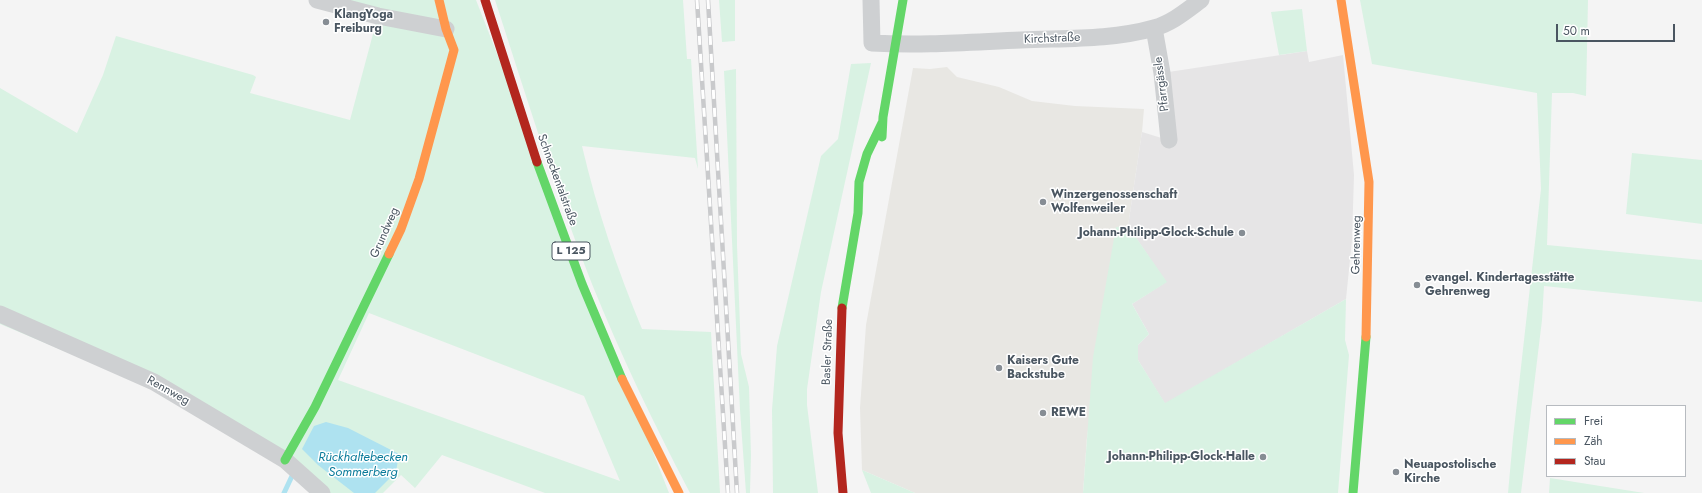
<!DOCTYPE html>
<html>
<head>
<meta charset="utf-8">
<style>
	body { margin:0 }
	#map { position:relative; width:1702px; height:493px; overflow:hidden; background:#f4f4f4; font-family:Jost,sans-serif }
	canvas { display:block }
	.legend { position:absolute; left:1546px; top:405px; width:140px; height:72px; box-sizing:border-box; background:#fff; border:1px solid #b7bbc0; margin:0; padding:5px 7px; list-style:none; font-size:12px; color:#4a5661 }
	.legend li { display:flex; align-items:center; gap:8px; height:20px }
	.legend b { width:20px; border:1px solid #b7bbc0 }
	.scale { position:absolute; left:1556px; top:24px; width:119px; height:18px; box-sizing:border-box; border:2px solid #4a5661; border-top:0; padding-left:5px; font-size:12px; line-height:14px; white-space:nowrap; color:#4a5661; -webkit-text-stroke:3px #fff; paint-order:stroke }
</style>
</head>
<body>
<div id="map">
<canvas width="1702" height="493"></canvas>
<ul class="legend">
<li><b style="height:5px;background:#63d668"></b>Frei</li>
<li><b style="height:5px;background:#ff974d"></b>Zäh</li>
<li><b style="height:5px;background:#b3261e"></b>Stau</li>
</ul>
<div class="scale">50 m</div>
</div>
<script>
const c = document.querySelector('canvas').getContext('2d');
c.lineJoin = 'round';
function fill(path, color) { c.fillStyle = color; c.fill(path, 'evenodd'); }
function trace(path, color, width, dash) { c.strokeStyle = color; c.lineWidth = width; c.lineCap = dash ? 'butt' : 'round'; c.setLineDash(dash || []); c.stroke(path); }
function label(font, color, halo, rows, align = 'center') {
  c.font = font + ' Jost,sans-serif'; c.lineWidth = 3; c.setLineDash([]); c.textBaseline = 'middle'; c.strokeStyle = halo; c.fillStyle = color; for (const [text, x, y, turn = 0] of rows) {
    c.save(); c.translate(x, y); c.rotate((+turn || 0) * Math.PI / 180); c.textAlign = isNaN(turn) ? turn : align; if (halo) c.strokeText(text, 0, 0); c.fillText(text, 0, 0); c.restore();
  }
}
const commercial = new Path2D(`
	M947,67L957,77L999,87L1032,101L1075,106L1144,109L1142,132L1128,226L1116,228L1087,437L1083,493H915L862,470L860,408L866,325L913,68L930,69Z`);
const education = new Path2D(`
	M1307,51L1309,62L1343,55L1354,175L1352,240L1346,299L1165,404L1138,360V345L1149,334L1132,304L1166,282L1128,226L1142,132L1168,140L1162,73Z`);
const green = new Path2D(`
	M329,0H476L669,493H545L442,455L415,488L401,475L383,493H310L281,467L150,387L0,324V88L77,133L103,75L116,36L253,75L256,77L250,93L350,120L377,19ZM369,313L584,396L620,481L338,380Z
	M495,0H683L687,59H691L698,169L695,158L582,146C597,210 617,269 642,329L711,332L720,493H690C654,424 621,356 592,284C555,191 526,95 495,0Z
	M719,0H735V41L722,42Z
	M1360,0H1588L1586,96L1573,93H1552L1547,245L1702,260V302L1544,286L1542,320L1521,493H1508L1513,438L1541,189L1537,93L1372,64Z
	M1302,9L1307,51L1279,55L1271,12Z
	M871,63L821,292L807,389V405L818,493H773L772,410L777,346L821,156L838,139L851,64Z
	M736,69L737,245L741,354L749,387L751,455L750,493H746L740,410L724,71Z
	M1632,153L1702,160V224L1626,214Z
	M1128,226L1167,282L1132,304L1149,334L1138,345V360L1165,403L1346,299L1345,340L1349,355L1338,493H1083L1093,357L1116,227Z
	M862,470L915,493H871Z
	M1550,478L1644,493H1549Z`);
const water = new Path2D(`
	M326,422L348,428L399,454L396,472L375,493H354L318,465L302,449L314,426Z`);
const stream = new Path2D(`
	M284,493L292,476`);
const street = new Path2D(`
	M317,0L378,16L446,29
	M871,0L872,43C922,46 972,42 1021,40C1065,38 1112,40 1154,28C1172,23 1186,11 1201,0
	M1154,28L1162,73L1169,140
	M0,314L154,382L285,460L322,493`);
const fast = new Path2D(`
	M882,137L883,117L903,0
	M537,162L582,284L622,379
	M842,308L858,213L859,182L867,154L882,123
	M285,460L315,407L389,254
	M1353,493L1366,337`);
const slow = new Path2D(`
	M1341,0L1369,182L1366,337
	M389,254L401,229L419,179L454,50L446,29L439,0
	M622,379L679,493`);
const jam = new Path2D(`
	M485,0L537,162
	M842,308L838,433L843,493`);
const rail = new Path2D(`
	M697,0L728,493
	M708,0L737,493`);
const markers = [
	[326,22,4,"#868d94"],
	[1043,202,4,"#868d94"],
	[1242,233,4,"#868d94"],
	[1417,285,4,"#868d94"],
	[999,368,4,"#868d94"],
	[1043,413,4,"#868d94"],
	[1263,457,4,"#868d94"],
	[1396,472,4,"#868d94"]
];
const shields = [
	[571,251,38]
];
const shieldNames = [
	["L 125",571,251]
];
const poiNames = [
	["KlangYoga",334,15],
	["Freiburg",334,29],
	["Winzergenossenschaft",1051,195],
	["Wolfenweiler",1051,209],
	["Johann-Philipp-Glock-Schule",1234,233,"right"],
	["evangel. Kindertagesstätte",1425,278],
	["Gehrenweg",1425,292],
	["Kaisers Gute",1007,361],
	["Backstube",1007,375],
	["REWE",1051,413],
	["Johann-Philipp-Glock-Halle",1255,457,"right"],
	["Neuapostolische",1404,465],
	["Kirche",1404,479]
];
const streetNames = [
	["Kirchstraße",1052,39,-2],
	["Pfarrgässle",1162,84,-97],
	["Schneckentalstraße",557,180,70],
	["Grundweg",385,233,-66],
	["Gehrenweg",1357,245,-89],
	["Basler Straße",828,352,-88],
	["Rennweg",168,391,29]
];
const waterNames = [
	["Rückhaltebecken",363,458],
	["Sommerberg",363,473]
];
fill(commercial, '#e8e7e3');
fill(education, '#e6e5e6');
fill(green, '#d9f2e3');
fill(water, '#aee2f0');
trace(stream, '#aee2f0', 5);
trace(street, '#ced0d2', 17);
trace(fast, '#63d668', 9);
trace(slow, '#ff974d', 9);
trace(jam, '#b3261e', 9);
trace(rail, '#c9cacc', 4.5);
trace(rail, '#fff', 3, [9]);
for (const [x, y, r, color] of markers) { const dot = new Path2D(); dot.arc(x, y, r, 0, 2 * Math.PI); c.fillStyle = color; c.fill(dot); trace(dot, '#fff', 1.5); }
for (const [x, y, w] of shields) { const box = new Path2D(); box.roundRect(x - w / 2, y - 9, w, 18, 3); c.fillStyle = '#fff'; c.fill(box); trace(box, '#4a5661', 1); }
label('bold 11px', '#4a5661', null, shieldNames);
label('bold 12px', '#4a5661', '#fff', poiNames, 'left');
label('12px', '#4a5661', '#fff', streetNames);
label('italic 13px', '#0c7c9b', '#fff', waterNames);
</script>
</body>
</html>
